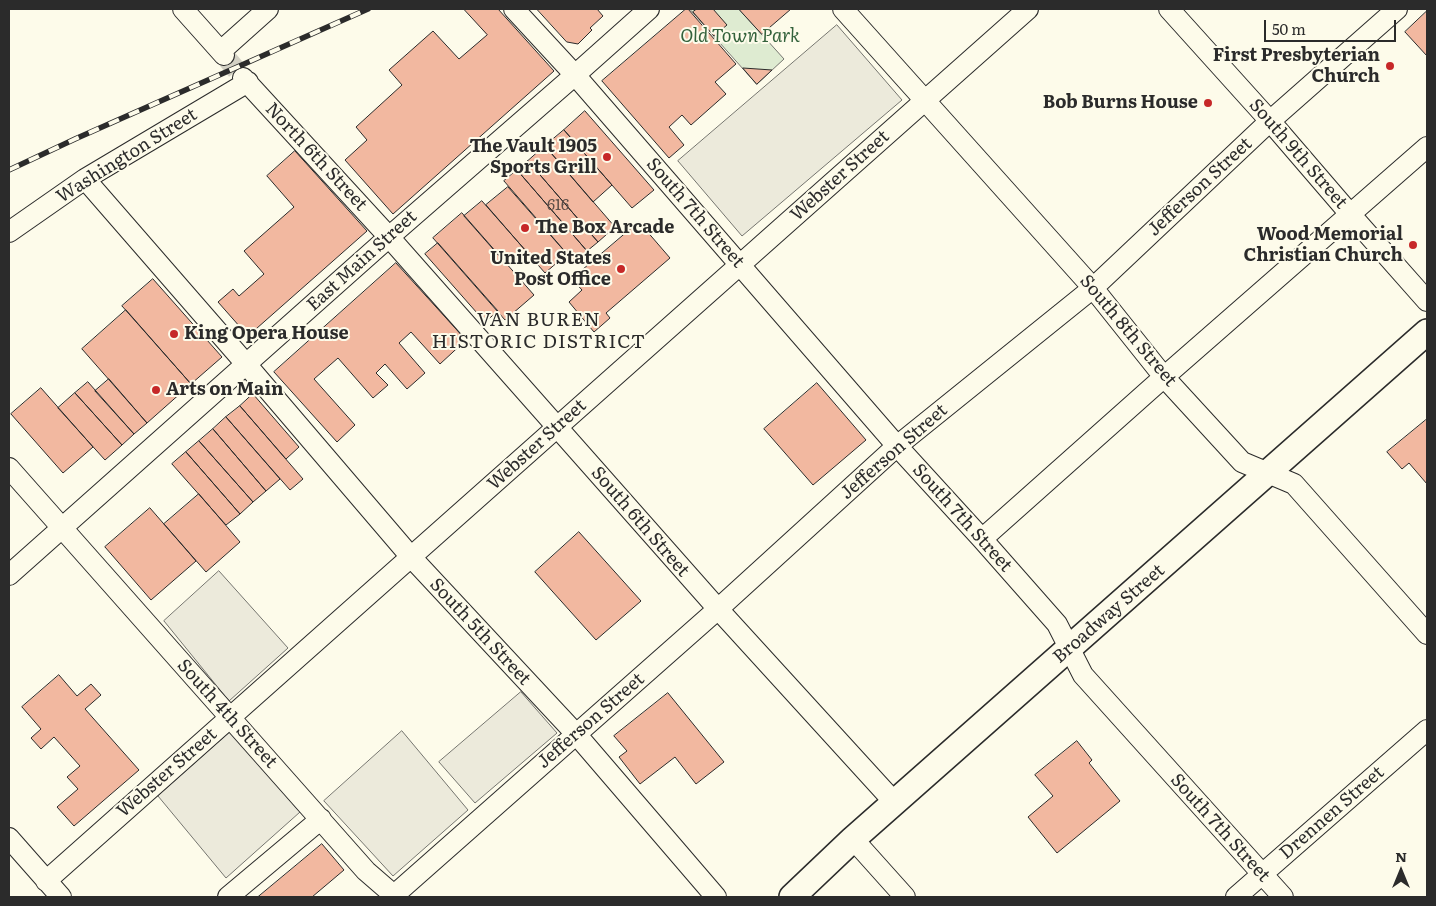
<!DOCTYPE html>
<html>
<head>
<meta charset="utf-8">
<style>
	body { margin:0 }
	#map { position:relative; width:1436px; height:906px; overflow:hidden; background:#fdfbea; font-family:Literata,serif }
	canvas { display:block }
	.frame { position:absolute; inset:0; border:10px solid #2b2b2b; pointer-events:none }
	.north { position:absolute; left:1376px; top:846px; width:50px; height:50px; -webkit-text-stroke:4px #fdfbea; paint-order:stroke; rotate:0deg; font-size:14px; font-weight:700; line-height:20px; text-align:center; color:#2b2b2b }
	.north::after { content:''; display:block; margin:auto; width:18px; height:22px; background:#2b2b2b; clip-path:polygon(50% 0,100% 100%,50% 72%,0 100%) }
	.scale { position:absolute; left:1264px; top:20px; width:132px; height:22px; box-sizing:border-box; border:2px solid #2b2b2b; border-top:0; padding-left:6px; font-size:15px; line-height:18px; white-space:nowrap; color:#2b2b2b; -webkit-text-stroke:4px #fdfbea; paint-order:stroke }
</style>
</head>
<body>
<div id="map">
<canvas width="1436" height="906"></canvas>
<div class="frame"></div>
<div class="north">N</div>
<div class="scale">50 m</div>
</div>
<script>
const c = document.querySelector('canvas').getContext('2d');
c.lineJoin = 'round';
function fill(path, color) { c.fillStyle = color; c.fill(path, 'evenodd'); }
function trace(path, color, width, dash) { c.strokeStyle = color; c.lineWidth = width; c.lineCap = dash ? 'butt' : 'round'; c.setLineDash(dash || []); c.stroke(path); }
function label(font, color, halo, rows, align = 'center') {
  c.font = font + ' Literata,serif'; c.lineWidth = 4; c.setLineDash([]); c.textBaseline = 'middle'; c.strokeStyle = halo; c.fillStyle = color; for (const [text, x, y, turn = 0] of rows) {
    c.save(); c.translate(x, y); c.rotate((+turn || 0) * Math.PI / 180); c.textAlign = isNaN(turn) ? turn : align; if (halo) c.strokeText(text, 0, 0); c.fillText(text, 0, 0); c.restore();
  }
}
const green = new Path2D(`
	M690,9H739L784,59L757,84Z`);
const parking = new Path2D(`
	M837,25L902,100L742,236L678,161Z
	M219,571L288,648L229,701L164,621Z
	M521,692L557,733L475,803L439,762Z
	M402,731L468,810L393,876L324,801Z
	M230,732L300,812L226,878L158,796Z`);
const building = new Path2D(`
	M464,9H498L554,71L393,214L345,160L367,140L356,127L402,85L389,70L433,31L459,59L487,35Z
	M537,9H597L603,16L590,28L592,30L578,44L567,42Z
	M686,9H688L736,64L715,82L726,94L691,125L682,115L669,127L684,145L669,158L602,81Z
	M697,9H713L727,25L714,36L693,12Z
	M739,9H791L762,34Z
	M1427,11V56L1405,32Z
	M743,68L772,70L757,84Z
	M585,111L654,190L632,208L564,130Z
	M564,130L612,185L593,202L545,146Z
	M545,146L615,227L598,242L528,161Z
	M295,151L367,231L248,336L218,302L233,289L239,296L264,274L244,251L294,207L267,176Z
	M528,161L598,242L587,251L517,170Z
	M517,170L587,251L575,263L504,181Z
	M508,187L567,254L545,273L486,205Z
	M482,201L526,251L508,266L464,216Z
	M462,213L534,295L505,320L433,238Z
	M639,222L670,258L606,313L610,318L594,332L569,302L582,290L572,279Z
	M438,243L498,311L485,322L425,254Z
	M396,263L466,340L440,364L411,332L399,343L425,373L407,389L385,364L376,373L388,385L373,398L338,358L314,379L355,425L337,442L274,372Z
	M153,279L222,357L191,384L122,306Z
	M126,310L191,384L147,423L82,349Z
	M109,379L147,423L134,434L95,391Z
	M88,382L134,434L122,445L75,393Z
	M817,383L866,440L813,485L764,429Z
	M41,388L93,447L63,473L11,414Z
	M75,393L122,445L105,460L58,408Z
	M253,394L299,447L286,459L240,406Z
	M240,406L303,479L290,490L226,417Z
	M226,417L280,479L266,491L213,429Z
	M1426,420L1427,421V484L1409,463L1402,469L1387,452Z
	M213,429L266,491L253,502L199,441Z
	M199,441L253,502L240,514L186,452Z
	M186,452L240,514L226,525L172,464Z
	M199,494L240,542L206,572L164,524Z
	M150,508L196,561L151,600L105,547Z
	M579,532L641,601L596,640L535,572Z
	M59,675L77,696L91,684L101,695L85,709L139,770L74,826L57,807L78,789L67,777L80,766L54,737L41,749L31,738L41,729L22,707Z
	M668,693L724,762L696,784L675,757L640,784L619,757L627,751L614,736Z
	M1077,741L1092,760L1089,763L1120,801L1057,853L1028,817L1053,796L1035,775Z
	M322,844L344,870L312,897H258Z`);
const minorTunnel = new Path2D(`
	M224,55L243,78`);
const minor = new Path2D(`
	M183,9L224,55
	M514,9L575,75L897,446L982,539L1057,624L1083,675L1283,897
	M843,9L1093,288L1164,377L1242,462L1294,484L1427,634
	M1169,9L1270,121L1350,214L1427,301
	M221,51L268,9
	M243,78L389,237L718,609L895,803
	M85,179L246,364L411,557L576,734L716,897
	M9,232L85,179L248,82
	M9,468L366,871L396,897
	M982,539L1164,377L1427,147
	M9,575L389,237L575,75L649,9
	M9,838L61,897
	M853,839L905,897
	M46,881L1028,9
	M228,897L321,819
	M392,897L718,609L897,446L1093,288L1270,121L1397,9
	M1236,897L1427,730`);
const major = new Path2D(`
	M792,897L853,839L1427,332`);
const rail = new Path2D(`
	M9,170L75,139L368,9`);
const markers = [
	[1390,66,5,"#c62828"],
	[1208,103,5,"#c62828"],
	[607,157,5,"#c62828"],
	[525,228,5,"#c62828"],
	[1413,245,5,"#c62828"],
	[621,269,5,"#c62828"],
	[174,334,5,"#c62828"],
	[156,390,5,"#c62828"]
];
const numberNames = [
	["616",558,206]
];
const parkNames = [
	["Old Town Park",740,37]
];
const poiNames = [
	["First Presbyterian",1380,56],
	["Church",1380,77],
	["Bob Burns House",1198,103],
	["The Vault 1905",597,147],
	["Sports Grill",597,168],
	["The Box Arcade",535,228,"left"],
	["Wood Memorial",1403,235],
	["Christian Church",1403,256],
	["United States",611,259],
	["Post Office",611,280],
	["King Opera House",184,334,"left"],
	["Arts on Main",166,390,"left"]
];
const streetNames = [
	["South 9th Street",1298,154,49],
	["Washington Street",127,156,-32],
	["North 6th Street",316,157,47],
	["Webster Street",840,176,-42],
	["Jefferson Street",1200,187,-43],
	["South 7th Street",695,213,49],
	["East Main Street",362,261,-42],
	["South 8th Street",1128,331,50],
	["Webster Street",537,445,-42],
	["Jefferson Street",894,452,-41],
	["South 7th Street",962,518,48],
	["South 6th Street",640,522,49],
	["Broadway Street",1109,614,-41],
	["South 5th Street",480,632,47],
	["South 4th Street",227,714,48],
	["Jefferson Street",591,721,-41],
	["Webster Street",167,773,-41],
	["Drennen Street",1332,813,-41],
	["South 7th Street",1220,828,48]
];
const neighbourhoodNames = [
	["VAN BUREN",539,320],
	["HISTORIC DISTRICT",539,342]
];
fill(green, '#deebd1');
trace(green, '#74746e', 1);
fill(parking, '#eceadb');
trace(parking, '#74746e', 1);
fill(building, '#f2b8a0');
trace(building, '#2b2b2b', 1);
trace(minorTunnel, '#d3d1c4', 20, [20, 10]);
trace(minor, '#2b2b2b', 22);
trace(major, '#2b2b2b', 28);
trace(minor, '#fdfbea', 20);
trace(major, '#fdfbea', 25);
trace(rail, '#2b2b2b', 5.5);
trace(rail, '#fdfbea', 4, [11]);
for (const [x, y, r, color] of markers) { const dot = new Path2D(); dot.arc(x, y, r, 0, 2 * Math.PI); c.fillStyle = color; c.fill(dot); trace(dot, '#fdfbea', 2); }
label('15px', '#5d4e48', null, numberNames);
label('italic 18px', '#34623c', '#fdfbea', parkNames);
label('bold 18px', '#2b2b2b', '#fdfbea', poiNames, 'right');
label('18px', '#2b2b2b', '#fdfbea', streetNames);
c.letterSpacing = '1px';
label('19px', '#2b2b2b', '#fdfbea', neighbourhoodNames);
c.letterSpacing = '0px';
</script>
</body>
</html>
